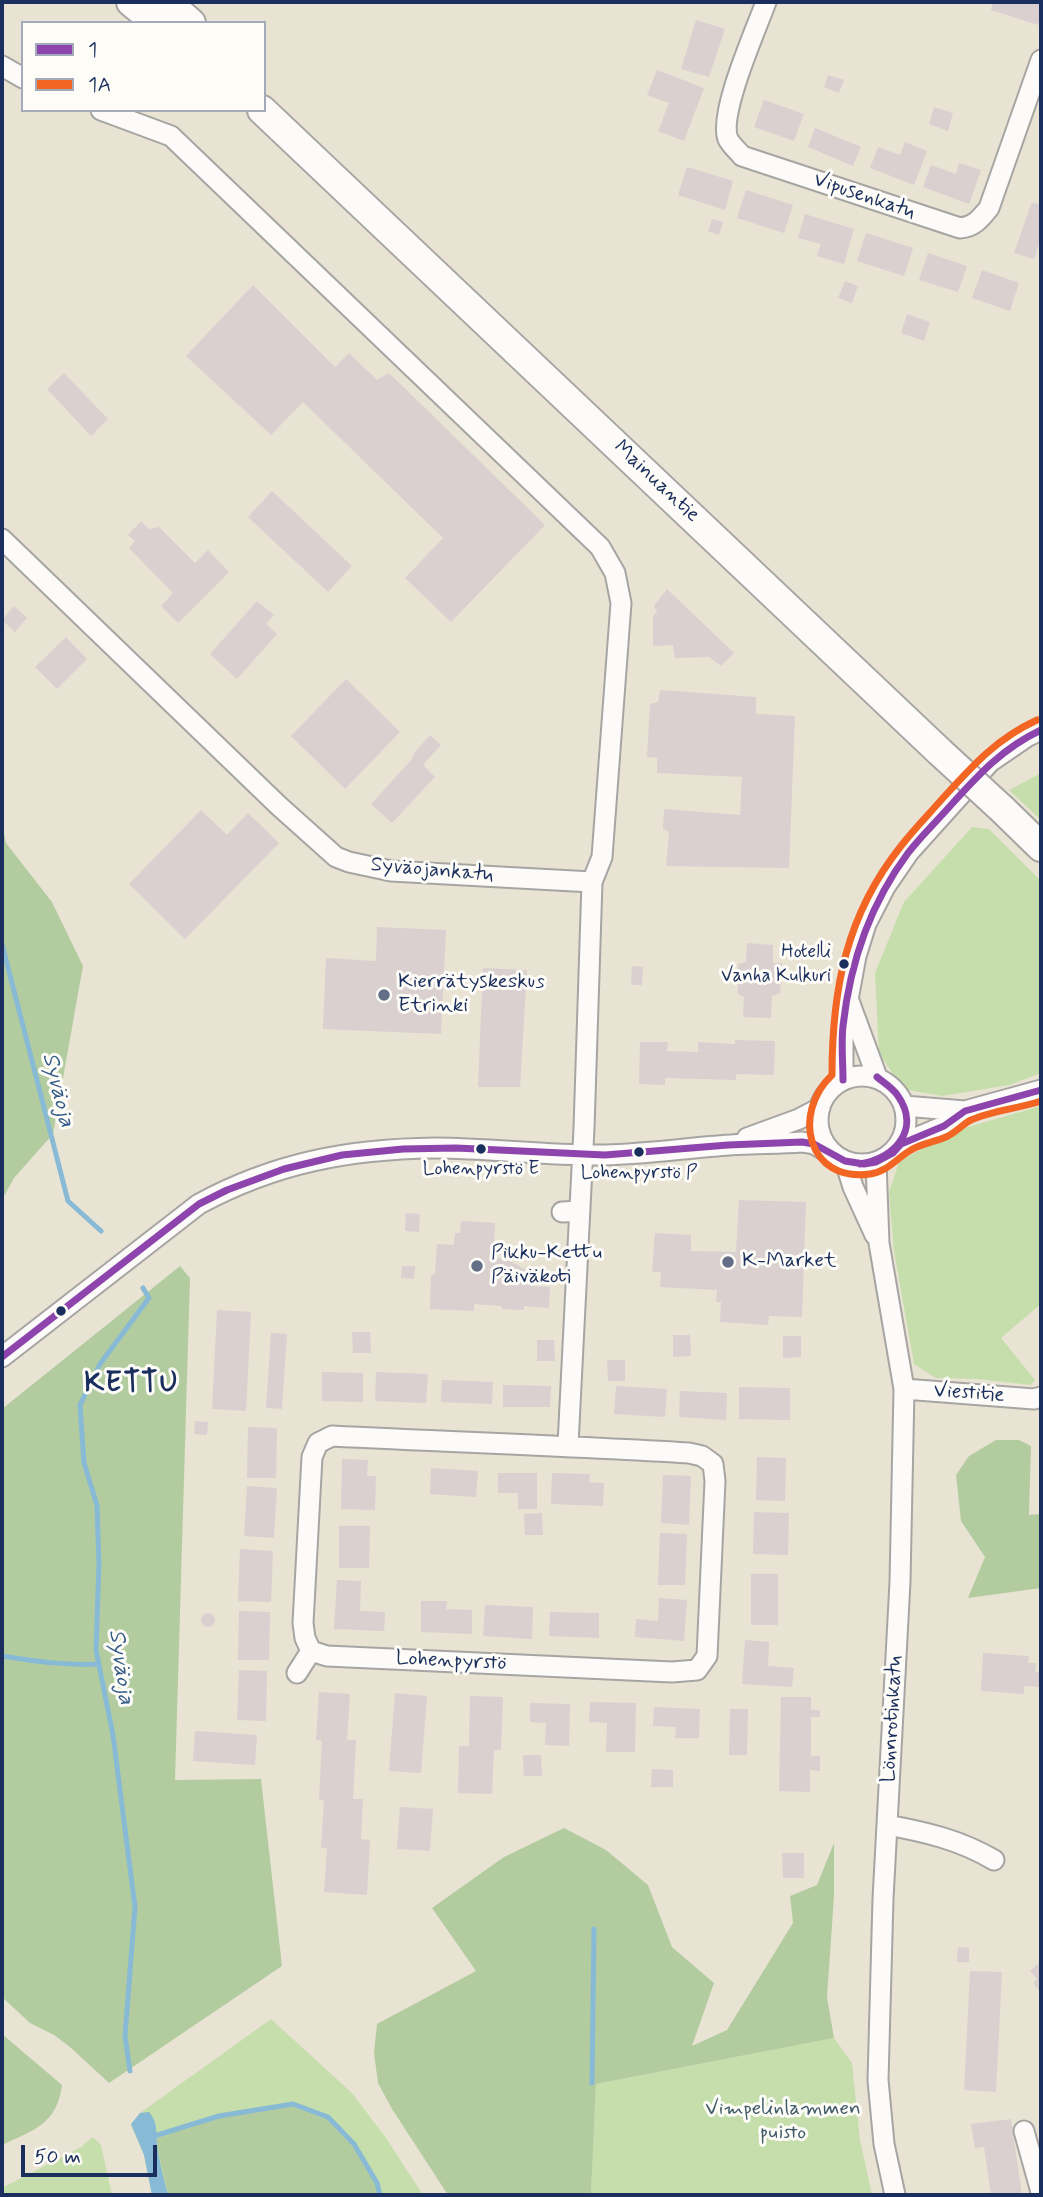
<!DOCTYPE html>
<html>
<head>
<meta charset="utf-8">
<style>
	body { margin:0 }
	#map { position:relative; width:1043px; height:2197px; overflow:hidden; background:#e9e3d4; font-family:Mynerve,sans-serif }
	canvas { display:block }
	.frame { position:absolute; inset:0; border:4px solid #1b2f5e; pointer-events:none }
	.legend { position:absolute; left:21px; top:21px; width:245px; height:91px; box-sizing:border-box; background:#fdfcf7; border:2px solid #a3aaba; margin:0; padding:9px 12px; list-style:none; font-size:21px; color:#1b2f5e }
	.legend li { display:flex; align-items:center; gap:14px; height:35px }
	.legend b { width:35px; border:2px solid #a3aaba }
	.scale { position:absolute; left:21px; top:2145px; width:136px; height:32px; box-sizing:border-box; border:4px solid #1b2f5e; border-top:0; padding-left:9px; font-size:21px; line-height:24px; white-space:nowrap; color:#1b2f5e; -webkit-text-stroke:5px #fdfcf7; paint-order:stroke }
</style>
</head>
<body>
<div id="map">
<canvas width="1043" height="2197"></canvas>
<div class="frame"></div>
<ul class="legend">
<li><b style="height:9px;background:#8e44ad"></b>1</li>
<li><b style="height:9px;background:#f26522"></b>1A</li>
</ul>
<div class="scale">50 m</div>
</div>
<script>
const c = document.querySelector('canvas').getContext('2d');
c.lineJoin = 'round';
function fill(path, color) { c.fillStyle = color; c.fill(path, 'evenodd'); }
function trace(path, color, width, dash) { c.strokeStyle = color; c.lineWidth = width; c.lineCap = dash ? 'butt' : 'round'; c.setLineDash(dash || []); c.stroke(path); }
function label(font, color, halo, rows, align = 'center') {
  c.font = font + ' Mynerve,sans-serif'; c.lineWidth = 6; c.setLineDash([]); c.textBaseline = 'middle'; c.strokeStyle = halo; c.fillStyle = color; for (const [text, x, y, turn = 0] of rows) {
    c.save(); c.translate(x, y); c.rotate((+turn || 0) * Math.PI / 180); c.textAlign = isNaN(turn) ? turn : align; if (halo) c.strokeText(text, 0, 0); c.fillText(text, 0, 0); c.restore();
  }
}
const green = new Path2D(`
	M1041,773V820L1009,790Z
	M972,827L989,829L1041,881V1073L1009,1085L942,1096L903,1089L879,1053L875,973L904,902Z
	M1041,1106V1304L1001,1338L1035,1380L1031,1385L977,1379L936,1378L914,1364L894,1251L889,1192L899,1162L951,1132Z
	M271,2019L352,2093L386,2138L423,2195H152L144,2155L131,2125L140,2113Z
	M834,2038L852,2063L860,2140L872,2195H591L596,2084Z
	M93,2137L101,2145L112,2195H2V2188L81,2147Z`);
const forest = new Path2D(`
	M2,822L6,843L52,902L83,966L53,1134L14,1178L2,1200Z
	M180,1266L190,1278L175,1780L261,1779L282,1966L109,2083L70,2047L54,2035L30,2023L2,1997V1409Z
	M996,1440H1019L1031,1446L1029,1515L1041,1514V1588L968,1598L985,1557L961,1521L956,1475L969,1456Z
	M564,1828L606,1850L648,1885L672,1947L714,1983L692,2046L727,2030L793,1923L790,1896L817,1885L834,1843V1896L827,1997L834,2038L596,2084L591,2195H448L392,2109L378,2083L374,2053L377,2024L476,1971L432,1908L504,1857Z
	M2,2034L62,2085C57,2124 34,2130 2,2145Z
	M293,2104C304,2108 319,2111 329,2118C352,2136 372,2168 380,2195H168L157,2146V2136L187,2129L219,2116Z`);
const water = new Path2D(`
	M149,2112C158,2123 156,2131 157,2144C159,2161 164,2179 168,2195H152L144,2155L131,2124L140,2113Z`);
const stream = new Path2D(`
	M2,944L68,1201L101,1231
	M2,1656C34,1661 66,1666 99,1664
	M130,2071L125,2036L135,1907L113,1735L96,1650L99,1564L97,1505L84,1463L80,1405L100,1364L149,1298L143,1288
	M592,2083L594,1929
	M151,2137L219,2116L293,2104L328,2117L354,2144L377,2183L380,2195`);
const building = new Path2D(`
	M993,2H1041V13L1038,25L991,10Z
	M696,20L725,29L709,77L681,69Z
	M657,70L704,88L684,141L658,131L669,103L647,95Z
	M828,75L844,80L839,93L824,87Z
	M764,100L804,114L794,141L754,127Z
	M934,107L953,113L948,131L929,124Z
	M815,128L861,147L853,166L808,147Z
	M905,142L927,151L914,185L870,168L878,147L900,155Z
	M959,163L981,170L969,204L923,187L931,165L956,174Z
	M687,167L733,181L725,210L678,195Z
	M746,190L793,205L784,233L737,218Z
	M1032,202L1041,205V238L1034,259L1014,253Z
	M805,214L854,229L844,264L817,256L821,244L798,238Z
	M712,219L723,222L719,235L708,231Z
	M866,233L913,248L904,276L857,261Z
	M928,253L967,266L958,292L919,280Z
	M982,270L1019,283L1010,311L972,298Z
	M845,281L858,286L852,303L838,298Z
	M253,285L335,367L349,353L377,380L389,373L545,525L451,622L405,578L443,538L303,402L271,435L186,356Z
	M907,314L930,322L924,341L901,333Z
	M64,373L108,419L91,436L47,389Z
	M272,491L352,566L328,592L248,517Z
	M141,521L149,529L159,527L195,563L208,550L229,572L178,623L161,606L173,593L129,548L135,541L128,535Z
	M667,589L734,653L721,666L709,657L675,658L673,645L653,646V616L657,612L654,606Z
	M257,601L274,615L266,624L277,634L237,679L210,654Z
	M14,606L27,618L15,632L2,620Z
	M66,637L87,659L57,689L35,667Z
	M346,679L400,732L345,789L291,736Z
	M660,690L756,697V714L795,716L789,868L666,866L669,832L663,829L664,809L740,815L742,777L657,773V758L647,757L650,704L658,702Z
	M430,735L441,745L423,765L435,777L392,823L371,804L412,759L414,753Z
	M201,810L227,835L248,813L279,843L185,939L129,884Z
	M377,927L446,930L441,1034L323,1029L326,958L376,961Z
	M747,943L773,945V963H782L780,993L772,996L771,1018L743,1017L744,997L738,994V964L746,962Z
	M632,966L643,967L642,985H631Z
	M483,968L527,970L520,1087H478Z
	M735,1040L775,1041L774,1075L736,1074V1080L665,1078V1085L639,1084L640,1042H668L667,1051L698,1052V1042L735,1044Z
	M739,1200L806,1202L802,1317L769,1316L768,1325L720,1322L721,1302H716L717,1290L660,1287L661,1272H652L655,1233L691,1235V1251L736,1252Z
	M406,1213L420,1214L419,1232L405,1231Z
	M461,1221L495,1223L493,1258L507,1259L531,1273V1286L550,1287L549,1308L524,1306V1310L502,1309V1306L474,1304V1311L430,1309L431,1276L435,1273L437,1244L454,1245L455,1233H460Z
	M402,1266H415L414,1279L401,1278Z
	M217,1310L251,1312L246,1411L212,1409Z
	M352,1332H370L371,1353H353Z
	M271,1333L287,1334L282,1409L266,1408Z
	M673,1335H690L691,1356L673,1357Z
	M783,1336H801V1357L783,1358Z
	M537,1340H554L555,1361H537Z
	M607,1360H625V1381H608Z
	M322,1372L363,1373V1402L322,1401Z
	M376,1372L428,1374L426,1403L375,1401Z
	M442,1380L493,1382L492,1404L441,1402Z
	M503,1385L551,1386L550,1407H503Z
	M616,1386L667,1389L665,1417L614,1414Z
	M739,1387L790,1388V1420L739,1419Z
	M680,1391L727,1393L726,1420L679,1417Z
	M195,1421L208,1422L207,1435L194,1434Z
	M248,1427L277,1428L276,1478H247Z
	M757,1457L786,1458L785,1501L756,1500Z
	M342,1459L368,1460L367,1476H376L375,1510L341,1509Z
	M431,1468L478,1471L476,1497L430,1494Z
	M498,1473H537V1509H518V1493H498Z
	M552,1473L590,1474L589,1482L604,1483L603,1506L551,1504Z
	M663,1475L691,1476L689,1525L661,1523Z
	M247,1486L277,1488L274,1538L244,1536Z
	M754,1512L789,1513L788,1555L753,1554Z
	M542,1513L543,1535H525L524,1514Z
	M339,1526H370L369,1568H339Z
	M660,1533L687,1534L685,1585H658Z
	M240,1549L273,1551L271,1602L238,1601Z
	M751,1574H778V1625H751Z
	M337,1580L361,1581L360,1611L385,1612L384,1631L334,1629Z
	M659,1598L687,1600L684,1641L635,1637L636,1619L658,1621Z
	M421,1601H447L446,1609L472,1610V1634L421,1632Z
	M485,1605L533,1607L532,1639L483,1636Z
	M239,1611L270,1612L269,1660H238Z
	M550,1612L599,1613V1638L549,1636Z
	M201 1620a7 7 0 1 1 14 0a7 7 0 1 1-14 0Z
	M745,1640L769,1642L768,1666L794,1668L792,1687L742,1684Z
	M983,1653L1029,1656L1028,1663H1036L1035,1672H1041V1687L1024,1686V1694L981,1691Z
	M239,1670L267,1671L266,1721L237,1720Z
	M319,1692L350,1694L347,1740H356L353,1799H363L361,1839L370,1840L367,1895L324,1892L327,1848H321L324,1800H319L322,1741L316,1740Z
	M395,1693L427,1696L421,1773L389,1771Z
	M470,1696L503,1697L501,1750H494L492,1794L458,1793L459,1746H469Z
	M781,1697H811V1710H820V1717H811V1756H820V1771L810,1770V1792L779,1791Z
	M590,1702L636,1703L635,1752H606L607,1723L589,1722Z
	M530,1703L570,1704L569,1746L545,1745L546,1723L530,1722Z
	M654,1707L700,1709L699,1738H675L676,1727L653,1726Z
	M730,1709H748L747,1755H729Z
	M195,1731L257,1735L255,1765L193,1761Z
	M523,1755H541L542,1776H524Z
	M652,1769L673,1770V1787H651Z
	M400,1807L433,1809L430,1851L397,1849Z
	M782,1853H804V1878H783Z
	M958,1947L969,1948V1962H957Z
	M1041,1961V1992L1033,1983L1037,1979L1030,1971Z
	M970,1971L1002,1972L996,2092L964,2090Z
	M1011,2119L1022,2195H991L984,2147L975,2148L971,2124Z`);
const minor = new Path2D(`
	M766,2C756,30 718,114 728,139C731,145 738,151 742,156L960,228C974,227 980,219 989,208L1041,60
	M2,66L23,78
	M101,110L171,136L600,547L615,573L621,603L602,857L592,882
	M2,539L279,806L336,857L349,862L391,871L592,882L584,1128L568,1445
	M849,1001L877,1077
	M818 1120a44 44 0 1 1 88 0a44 44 0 1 1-88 0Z
	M843,1080V1027L856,956L866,924L885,887L909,852L990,762L1028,736L1041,730
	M904,1106L965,1111
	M747,1138L799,1119L820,1108
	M901,1144L944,1126L965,1111L1041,1090
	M845,1161L853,1187L875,1235
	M876,1162L879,1243L904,1389L900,1582L883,1899L878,2080L884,2144L895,2195
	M562,1212L580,1211
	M2,1357L199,1204C275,1163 348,1149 435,1148C491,1148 548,1156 605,1155C643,1154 680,1149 717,1146C745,1143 774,1144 802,1142L814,1144L835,1156
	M904,1389L1034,1399L1041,1397
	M332,1436C451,1442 570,1446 689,1453L702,1456L713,1464L715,1481L707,1656L697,1670L672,1672L327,1656L311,1651L305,1638L303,1623L312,1457L318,1443Z
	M297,1673L311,1651
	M887,1825C926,1832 960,1840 994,1860
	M1024,2131L1041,2192`);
const highway = new Path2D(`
	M131,2L157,23
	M167,2L191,23
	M262,110L940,752
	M1002,809L1041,847`);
const highwayBridge = new Path2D(`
	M940,752L1002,809`);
const bus1 = new Path2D(`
	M843,1080C843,1062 841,1044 843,1026C850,963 870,904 908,853C921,836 937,821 951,805C979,774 1003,748 1041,730
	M860,1164C895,1159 921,1129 898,1096C893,1088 884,1083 877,1077
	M2,1357L199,1204L227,1190L284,1169L342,1155L403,1149L456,1148L605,1155L728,1145L802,1142L814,1144L845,1161L864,1164L876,1162L893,1153L901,1144L944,1126L965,1111L1041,1090`);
const bus2 = new Path2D(`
	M1037,720C996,739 973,765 943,798C929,814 914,829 901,846C846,915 832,990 832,1075C791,1114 808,1183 870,1174C887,1172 897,1158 911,1150C922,1143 935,1142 946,1137C955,1133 961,1126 969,1121C991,1110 1018,1109 1041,1101`);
const markers = [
	[844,964,6,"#1b2f5e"],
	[384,995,7,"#636e87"],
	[481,1149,6,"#1b2f5e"],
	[639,1152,6,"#1b2f5e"],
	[728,1262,7,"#636e87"],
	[477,1266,7,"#636e87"],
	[61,1311,6,"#1b2f5e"]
];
const busNames = [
	["Hotelli",831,953,"right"],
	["Vanha Kulkuri",831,977,"right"],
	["Lohenpyrstö E",481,1170],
	["Lohenpyrstö P",639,1174]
];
const streetNames = [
	["Vipusenkatu",864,197,19],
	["Mainuantie",656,482,43],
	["Syväojankatu",432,871,5],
	["Viestitie",969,1394,4],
	["Lohenpyrstö",451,1662,3],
	["Lönnrotinkatu",893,1719,-87]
];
const poiNames = [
	["Kierrätyskeskus",398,983],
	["Etrinki",398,1007],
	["Pikku-Kettu",491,1254],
	["Päiväkoti",491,1278],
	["K-Market",742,1262]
];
const parkNames = [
	["Vimpelinlammen",783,2110],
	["puisto",783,2134]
];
const waterNames = [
	["Syväoja",57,1090,76],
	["Syväoja",120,1667,82]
];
const districtNames = [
	["KETTU",132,1385]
];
fill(green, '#c5deab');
fill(forest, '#b2cca0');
fill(water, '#88bad6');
trace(stream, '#88bad6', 5);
fill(building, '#dad0d0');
trace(minor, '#a6a5a2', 23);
trace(highway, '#a6a5a2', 32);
trace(minor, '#fcfbf9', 19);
trace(highway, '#fcfbf9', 28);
trace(highwayBridge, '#a6a5a2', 32, []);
trace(highwayBridge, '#fcfbf9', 28);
trace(bus1, '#8e44ad', 7);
trace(bus2, '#f26522', 7);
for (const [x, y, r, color] of markers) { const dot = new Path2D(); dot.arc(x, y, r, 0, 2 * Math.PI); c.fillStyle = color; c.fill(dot); trace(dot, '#fdfcf7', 2.5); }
label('19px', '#1b2f5e', '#fdfcf7', busNames);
label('21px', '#1b2f5e', '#fdfcf7', streetNames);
label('21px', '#1b2f5e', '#fdfcf7', poiNames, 'left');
label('21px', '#3e5a69', '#fdfcf7', parkNames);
label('italic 23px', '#335a88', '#fdfcf7', waterNames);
c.letterSpacing = '2px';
label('bold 28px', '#1b2f5e', '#fdfcf7', districtNames);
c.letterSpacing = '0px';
</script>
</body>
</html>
